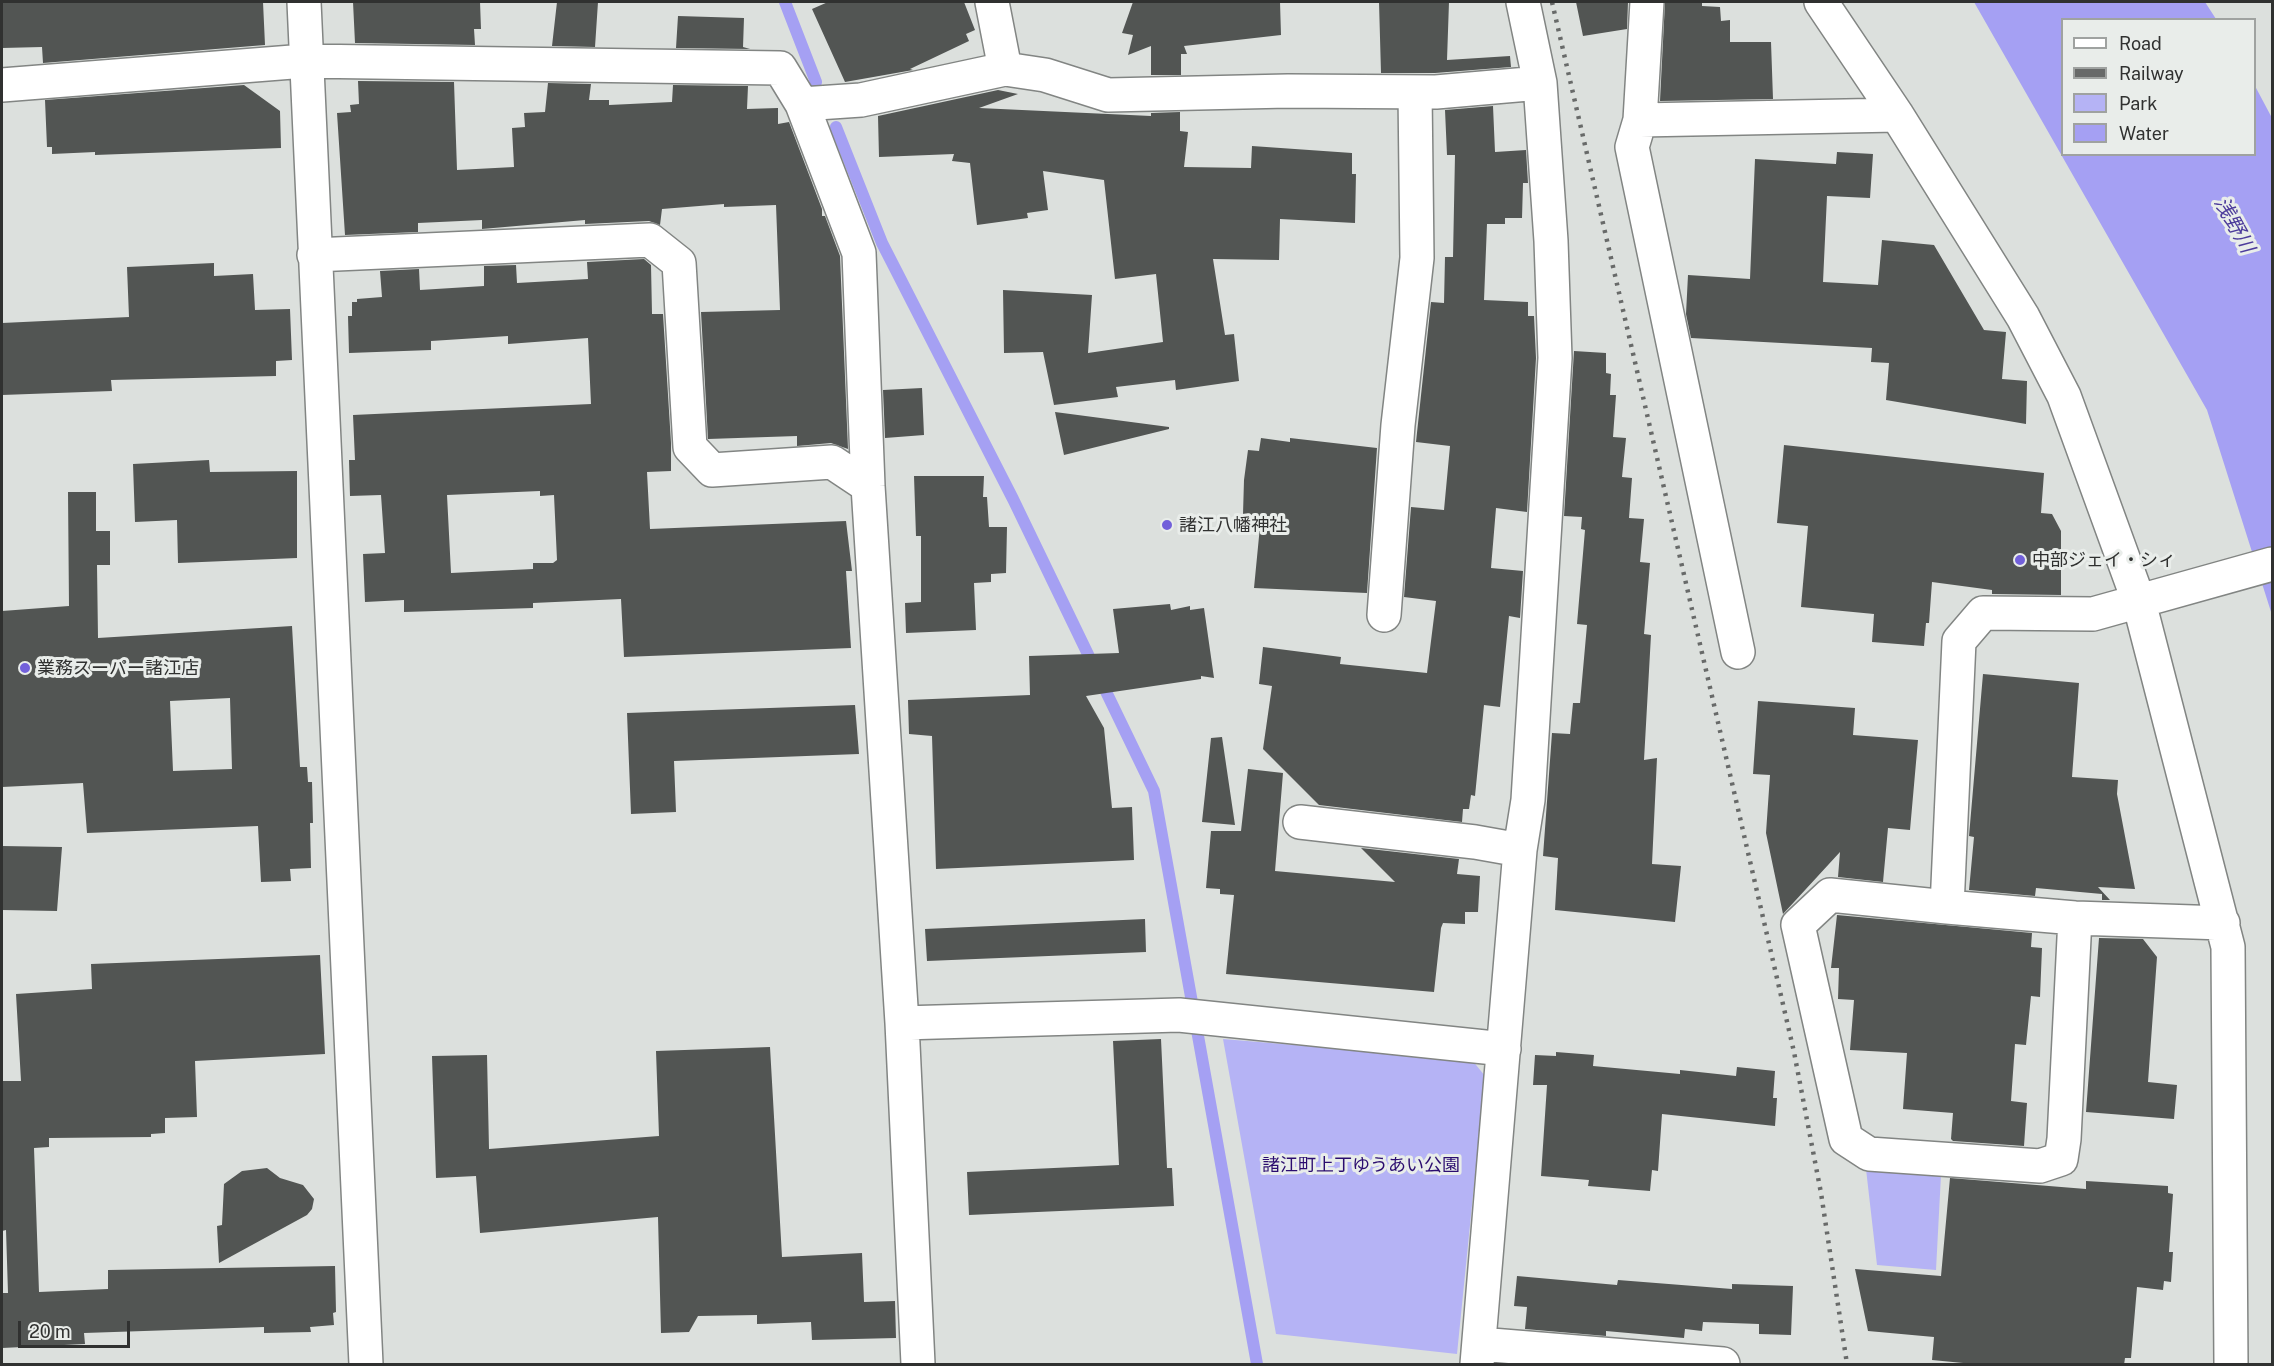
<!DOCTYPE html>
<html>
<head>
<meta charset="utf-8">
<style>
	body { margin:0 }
	#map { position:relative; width:2274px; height:1366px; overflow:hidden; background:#dce0dd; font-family:"Public Sans",sans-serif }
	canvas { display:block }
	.frame { position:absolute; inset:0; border:3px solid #303130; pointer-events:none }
	.legend { position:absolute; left:2061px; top:18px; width:195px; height:138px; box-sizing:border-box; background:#e9edea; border:2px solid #9fa2a0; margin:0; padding:8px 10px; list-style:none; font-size:18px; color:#303130 }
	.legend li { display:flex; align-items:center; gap:12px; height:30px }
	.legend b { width:30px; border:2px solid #9fa2a0 }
	.scale { position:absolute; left:18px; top:1321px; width:112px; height:27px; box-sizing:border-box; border:3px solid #303130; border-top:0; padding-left:8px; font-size:18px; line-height:21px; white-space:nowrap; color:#303130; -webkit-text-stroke:4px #e9edea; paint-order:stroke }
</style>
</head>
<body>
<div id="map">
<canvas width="2274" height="1366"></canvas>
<div class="frame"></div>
<ul class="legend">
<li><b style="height:8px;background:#fff"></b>Road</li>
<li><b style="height:8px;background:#686a69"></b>Railway</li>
<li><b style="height:16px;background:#b5b3f5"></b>Park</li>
<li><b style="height:16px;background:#a5a0f3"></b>Water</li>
</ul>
<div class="scale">20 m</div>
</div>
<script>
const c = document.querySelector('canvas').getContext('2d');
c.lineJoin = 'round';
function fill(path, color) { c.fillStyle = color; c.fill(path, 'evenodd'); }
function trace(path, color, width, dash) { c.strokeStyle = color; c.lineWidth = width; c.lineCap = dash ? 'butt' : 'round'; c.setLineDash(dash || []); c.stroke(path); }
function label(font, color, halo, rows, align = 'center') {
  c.font = font + ' "Public Sans","Noto Sans JP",sans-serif'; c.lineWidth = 6; c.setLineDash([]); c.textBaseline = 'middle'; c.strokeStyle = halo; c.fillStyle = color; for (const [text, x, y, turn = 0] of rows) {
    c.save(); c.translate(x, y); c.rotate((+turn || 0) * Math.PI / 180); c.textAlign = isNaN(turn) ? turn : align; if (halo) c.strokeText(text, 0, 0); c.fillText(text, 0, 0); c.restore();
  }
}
const green = new Path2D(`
	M1223,1039L1472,1060L1485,1076L1457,1354L1276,1334Z
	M1866,1169L1941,1175L1936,1270L1877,1265Z`);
const water = new Path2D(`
	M1974,2H2205L2216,19L2062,20V154H2254L2255,86L2272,118V615L2207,410Z`);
const stream = new Path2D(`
	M785,2L816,82
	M836,127L882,243L1013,499L1154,791L1257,1364`);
const building = new Path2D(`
	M2,2H263L265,45L43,63L42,47L2,48Z
	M353,2H480L481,29H474L475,45L355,43Z
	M557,2H598L595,47L552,46Z
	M828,2H964L975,30L966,34L969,41L910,69L913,70L845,82L812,9Z
	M1133,2H1280L1281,35L1184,46L1187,54H1181V75H1151V46L1128,55L1133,35L1122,33Z
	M1379,2H1449L1447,60L1510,56L1511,67L1435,73H1381Z
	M1576,2H1628L1627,29L1583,36Z
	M1665,2H1702V6L1720,7L1721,21L1730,20V42H1771L1773,99L1660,101Z
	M678,16L744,18L743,47L750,49L676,48Z
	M358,81L454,82L457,170L514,167L512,128L525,127L524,113L545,112L548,83L591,84L589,100H609V105L672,102L673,85L748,86L747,109L778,108V124L789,122L822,209V216H825L840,256L848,449L831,443L797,446V436L708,439L701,312L780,310L776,205L724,207V204L662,209L660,225L649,221L585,224V220L482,229V220L418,223V232L345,235L337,113L351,112L350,105L359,104Z
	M244,85L280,111L281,148L95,155V152L52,154V147H47L45,100Z
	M998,90L1018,94L979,108L1151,116V113L1180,112V131L1188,132L1184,167L1251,168L1252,146L1352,153V174H1356L1355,223L1280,219L1279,260L1213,259L1225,335L1234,334L1239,381L1176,390L1175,380L1116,387L1118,397L1054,405L1043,352L1004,353L1003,290L1092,295L1088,353L1163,342L1156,274L1115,279L1104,180L1043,171L1048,210L1027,213L1028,218L977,225L970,163L952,161L954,154L879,157L878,116Z
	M1493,106L1495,152L1526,150L1528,183H1523L1522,218H1505V224H1487L1484,300L1528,302V316H1534L1536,358L1527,512L1496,508L1491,568L1523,571L1520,618L1509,616L1500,707L1484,705L1475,796L1471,795L1469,809H1463L1462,822L1319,805L1263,749L1272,686L1259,684L1263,647L1341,657L1340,664L1427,673L1436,601L1404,597L1411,507L1444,510L1450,446L1416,442L1431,302L1444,303L1445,257H1453L1455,155H1447L1445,110Z
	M1837,152L1873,154L1870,198L1827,196L1823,282L1878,285L1882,240L1934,245L1984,330L2006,332L2002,379L2027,381L2026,424L1886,400L1889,363L1871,362L1872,348L1691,338L1686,314L1688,275L1750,279L1755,159L1836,164Z
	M644,259L651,265L652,314H663L671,443V471L647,472L650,529L846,521L852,571H846L851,648L624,657L621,599L533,603V608L404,612V600L365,602L363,554L385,553L381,495L350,496L349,460H355L353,415L591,404L588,338L508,344V336L431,341V350L349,353L348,316H352V302H357V299L382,297L380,271L419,269L420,290L484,286V266L516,265L517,283L588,279L587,262ZM540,491V496L554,495L557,560L553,563H533V569L451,573L447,495Z
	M214,263V276L253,274L255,310L290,309L292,360L276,361V376L111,380L112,391L2,395V323L129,317L127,267Z
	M1574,351L1606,353V373L1611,374L1610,395H1616L1613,437L1626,438L1622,477L1632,478L1629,518L1644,519L1640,562L1650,563L1644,634L1651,635L1644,760L1657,758L1652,864L1681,866L1675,922L1555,910L1558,858L1543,856L1552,733L1570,734L1573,703H1580L1587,625L1577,624L1585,530L1581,529L1582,517L1564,516Z
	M922,388L924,435L885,438L883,390Z
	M1055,412L1169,427V429L1064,455Z
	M1261,438L1290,442V438L1377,448L1367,593L1254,588L1261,516L1243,514L1244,480L1248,450L1259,451Z
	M1784,445L2044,473L2041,513L2052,514L2061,531V595L1992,594V590L1932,582L1929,623H1926L1924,646L1872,642L1874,614L1801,607L1808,526L1777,523Z
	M209,460L210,472L297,471V558L178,563L177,520L135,522L133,464Z
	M914,476H984L983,497H987L989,527H1007L1006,573L991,574V582L974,583L976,630L906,633L905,603L921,602V536H916Z
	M68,492H96V531H110V565H97L98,638L292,626L300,767H307L308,782H312L313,823H310L311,868L290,869L291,881L261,882L258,826L87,833L83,783L2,787V611L69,606ZM230,698L232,769L173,771L170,701Z
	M1170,604L1171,610L1190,606V610L1204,608L1214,678L1201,676V679L1086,696L1104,728L1112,808L1132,807L1134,860L936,869L932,736L909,734L908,700L1030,695L1029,656L1119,653L1113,609Z
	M1983,674L2079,683L2072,777L2118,780L2117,794L2135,889L2098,887L2110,900H2102V894L2036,888L2035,896L1969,890L1974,837L1969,836Z
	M1758,701L1855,708L1853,735L1918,740L1910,830L1888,828L1883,882L1838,877L1840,852L1783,914L1766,833L1770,775L1753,774Z
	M855,705L859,754L674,761L676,812L631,814L627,713Z
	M1222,737L1235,825L1202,822L1211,738Z
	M1248,769L1283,773L1275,871L1395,882L1361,848L1459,859L1457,874L1480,876L1478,912H1465V924L1443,923L1441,928L1434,992L1226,974L1234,895L1220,894V889L1206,888L1211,831H1241Z
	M2,846L62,847L57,911L2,910Z
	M1837,915L2032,933L2031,947L2042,948L2040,997L2031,996L2026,1045L2015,1044L2011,1101L2027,1103L2024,1146L1953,1141L1951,1139L1953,1113L1903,1109L1907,1053L1850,1050L1854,1000L1838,999L1839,968H1831Z
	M1145,919L1146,952L927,961L925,929Z
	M2099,938L2143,939L2157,957L2148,1082L2177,1085L2174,1119L2086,1112Z
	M320,955L325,1054L195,1061L197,1117L165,1118V1133L151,1134V1137L49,1138V1147L34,1148L37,1235L39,1292L108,1289V1270L335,1266L336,1312L333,1313L334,1325L310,1327L311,1332L264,1333V1327L84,1333L85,1344L2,1348V1293H8L6,1230L2,1231V1081H21L16,994L92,989L91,964Z
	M1161,1039L1167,1168H1172L1174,1206L969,1215L967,1172L1119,1165L1113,1041Z
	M770,1047L782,1257L862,1253L864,1302L895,1301L896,1338L812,1340L811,1322L757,1324V1315L698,1316L689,1332L661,1333L658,1217L480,1233L476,1176L436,1178L432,1056L487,1055L489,1149L659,1136L656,1051Z
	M1556,1052L1594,1055L1593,1066L1680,1074V1070L1736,1076L1737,1067L1775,1071L1773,1098H1777L1775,1126L1662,1114L1658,1171L1652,1170L1650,1191L1588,1186L1589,1180L1541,1176L1547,1085H1533L1535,1055L1556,1056Z
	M267,1168L280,1178L303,1185L314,1199L312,1209L307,1215L219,1263L217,1226L222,1225L224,1184L242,1171Z
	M1950,1178L2086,1189V1181L2168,1186V1193L2173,1194L2169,1252H2173L2171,1282L2164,1281L2163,1290L2137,1287L2131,1358H2125L2124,1365H1984L1932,1360L1934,1337L1868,1331L1855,1269L1941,1276Z
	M1517,1276L1617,1285L1618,1280L1732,1289V1284L1793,1286L1791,1335L1759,1334V1324L1703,1322L1702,1331L1685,1329L1684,1338L1606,1331V1336L1525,1329L1527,1307L1514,1306Z`);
const minor = new Path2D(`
	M304,2L366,1364
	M992,2L1005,69
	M1647,2L1640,120L1897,115
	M1821,2L1897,115L2023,317L2064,396L2139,602L2228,947L2231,1364
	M2,85L305,61L780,68L802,104L861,100L1005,69L1045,75L1108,95L1288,91L1436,92L1540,83
	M802,104L859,253L868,486L902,1023L918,1364
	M1640,120L1632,147L1738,652
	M314,255L650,240L679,263L690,447L712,470L832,462L868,486
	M1384,615L1398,425L1417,258L1415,92
	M1300,822L1475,842L1520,850
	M1947,907L2075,918L2223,923
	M2075,918L2064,1139L2061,1159L2040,1166L1869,1154L1846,1139L1798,925L1830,895L1947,907L1959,641L1983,613L2093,614L2272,564
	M902,1023L1179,1015L1504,1049
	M1479,1344L1723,1364
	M1477,1364L1520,850L1528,800L1555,358L1551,241L1540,83L1523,2`);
const rail = new Path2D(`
	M1552,2L1794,1052L1821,1193L1847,1364`);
const markers = [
	[1167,525,6,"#7260da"],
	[2020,560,6,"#7260da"],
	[25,668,6,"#7260da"]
];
const poiNames = [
	["諸江八幡神社",1179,525],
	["中部ジェイ・シィ",2032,560],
	["業務スーパー諸江店",37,668]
];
const parkNames = [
	["諸江町上丁ゆうあい公園",1361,1165]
];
const waterNames = [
	["浅野川",2234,225,61]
];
fill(green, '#b5b3f5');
fill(water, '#a5a0f3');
trace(stream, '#a5a0f3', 12);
fill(building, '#525553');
trace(minor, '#828583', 36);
trace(minor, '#fff', 33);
trace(rail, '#686a69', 4.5, [3, 6]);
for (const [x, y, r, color] of markers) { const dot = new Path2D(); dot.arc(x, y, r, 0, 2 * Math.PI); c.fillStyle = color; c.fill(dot); trace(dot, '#e9edea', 2); }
label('18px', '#303130', '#e9edea', poiNames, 'left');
label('18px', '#2b0d6f', '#e9edea', parkNames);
label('italic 20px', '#4c3b9b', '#e9edea', waterNames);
</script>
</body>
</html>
